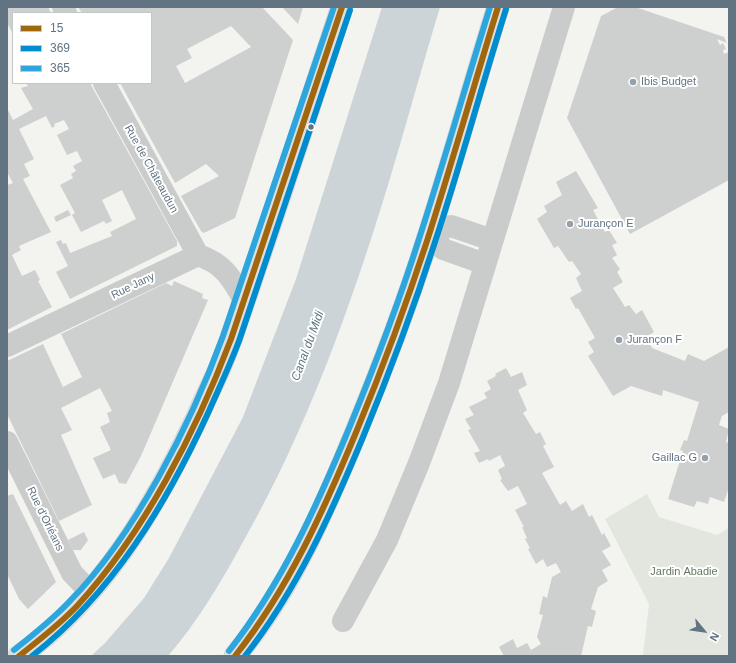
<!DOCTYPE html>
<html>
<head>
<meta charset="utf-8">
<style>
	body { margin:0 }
	#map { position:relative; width:736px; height:663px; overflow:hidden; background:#f3f3f0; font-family:Helvetica,sans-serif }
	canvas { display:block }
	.frame { position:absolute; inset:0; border:8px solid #627382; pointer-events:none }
	.legend { position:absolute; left:12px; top:12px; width:140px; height:72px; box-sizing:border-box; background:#fff; border:1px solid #c0c7cd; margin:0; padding:5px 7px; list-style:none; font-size:12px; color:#627382 }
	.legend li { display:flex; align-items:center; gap:8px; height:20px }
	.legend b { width:20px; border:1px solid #c0c7cd }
	.north { position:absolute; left:684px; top:611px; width:40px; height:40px; -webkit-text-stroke:3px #fff; paint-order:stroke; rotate:119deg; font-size:11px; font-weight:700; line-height:16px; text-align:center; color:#627382 }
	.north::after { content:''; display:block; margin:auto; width:14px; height:18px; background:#627382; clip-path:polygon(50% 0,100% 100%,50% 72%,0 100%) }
</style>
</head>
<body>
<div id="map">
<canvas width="736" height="663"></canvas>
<div class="frame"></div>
<ul class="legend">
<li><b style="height:5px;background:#a0670f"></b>15</li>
<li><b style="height:5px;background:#008dcf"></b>369</li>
<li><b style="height:5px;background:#2da6dd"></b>365</li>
</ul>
<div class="north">N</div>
</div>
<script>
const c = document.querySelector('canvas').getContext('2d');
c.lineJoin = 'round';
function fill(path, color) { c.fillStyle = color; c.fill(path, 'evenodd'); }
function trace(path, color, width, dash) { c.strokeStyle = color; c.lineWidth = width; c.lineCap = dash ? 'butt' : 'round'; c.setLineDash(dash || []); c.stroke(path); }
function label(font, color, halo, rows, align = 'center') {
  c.font = font + ' Helvetica,sans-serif'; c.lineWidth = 4; c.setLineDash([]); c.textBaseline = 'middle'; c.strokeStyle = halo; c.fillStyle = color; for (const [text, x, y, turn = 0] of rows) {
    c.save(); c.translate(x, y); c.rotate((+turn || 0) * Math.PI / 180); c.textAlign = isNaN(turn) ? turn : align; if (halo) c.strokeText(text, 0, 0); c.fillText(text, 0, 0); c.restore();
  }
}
const green = new Path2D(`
	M647,494L659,517L717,535L729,528V656H643L649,604L605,519Z`);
const water = new Path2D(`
	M382,7H440C422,66 406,126 388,185C351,306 307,429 244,540C222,581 198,621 168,656H91L105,643L144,598L169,558L243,417L296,279Z`);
const building = new Path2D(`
	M7,7H48L51,13H13V34L7,23Z
	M78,7H262L293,40L235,218L206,232L203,233L201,231L181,196L219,176L206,164L175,183L120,83H151V13H82ZM231,26L251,47L185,83L176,66L192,58L187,49Z
	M282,7H303L298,24Z
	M618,7H635L724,37L727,43L717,39L720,45L723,43L726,49L723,50L724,54L729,52V180L630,234L567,118L601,16Z
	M26,83H90L177,241V246L70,299L56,272L68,266L56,242L61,240L63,244L66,243L70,253L112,236L110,232L136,219L122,190L102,200L112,221L106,224L104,221L81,232L72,215L75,213L60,185L73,178L71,174L76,171L73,166L82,161L77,151L67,155L57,135L69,129L64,120L54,124L55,126L52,128L46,116L19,129L34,159L24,164L30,176L23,179L51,232L19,246L21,250L12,255L22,276L35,270L40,280L38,281L52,307L7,330V185L13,183L7,172V108L13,120L33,109L21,88L28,86Z
	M576,171L598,208L593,210L605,232L609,230L617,243L612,245L617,255L612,258L620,269L617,272L623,282L613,288L625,307L629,305L636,314L642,310L654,332L646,337L652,348L685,361L688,354L704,361L729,347V412L722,416L719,425L729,429L726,442L729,443V487L724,502L710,497L708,504L697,501L694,507L668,499L683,451L680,450L684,440L687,441L699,402L663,390L662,396L631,386L613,396L588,356L594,352L588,342L595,338L578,308L576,309L570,298L582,291L576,278L581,274L572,261L569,262L558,246L554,248L537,219L547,212L544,206L562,195L556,182Z
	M68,210L71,215L56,222L54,217Z
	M174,281L203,294L202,298L208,300L141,456L126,484L119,483L115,474L103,479L93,458L111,450L100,427L110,422L107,413L112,411L100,388L61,408L72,430L61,435L92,505L59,521L7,414V361L43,344L63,387L82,377L61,334L166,283L172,286Z
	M506,368L511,377L522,372L527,385L518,390L527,410L523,413L536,434L540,432L546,444L543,446L554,467L542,473L560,505L566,501L572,511L583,504L589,517L592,515L602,535L604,533L611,546L602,551L611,565L602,570L608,581L598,587L591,609L596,611L592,627L588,626L581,656H504L499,647L513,639L517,648L527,643L531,650L541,644L537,637L543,615L539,614L543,596L547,598L552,577L561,572L556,563L547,567L543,559L536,564L528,549L530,548L525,539L527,538L522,527H524L515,510L527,504L518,486L508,491L500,480L502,479L498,470L505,466L500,455L489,461L488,459L479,463L474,453L480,451L468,430L471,429L465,419L474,415L469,407L487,398L484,393L491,389L487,381L496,376L495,374Z
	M13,494L56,582L28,609L19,599L7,574V496Z
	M84,532L88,540L81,550H73L68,540Z`);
const minor = new Path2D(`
	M63,7L66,13
	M104,83L198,255
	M485,264L443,249L430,233L451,226L492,240
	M7,346L198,255C224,264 231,277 244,300
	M7,442L72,573L89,591
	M343,621L387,540L419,463L449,383L564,7`);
const major = new Path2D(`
	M19,656C101,600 157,503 198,415C205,398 214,382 221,365C235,330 246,295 258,260C287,176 314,91 342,7
	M235,656C286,596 319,521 349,449C373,391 396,333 416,274C446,186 470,96 498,7`);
const bus1 = new Path2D(`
	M19,656C39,640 59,625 77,606C144,533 196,432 231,339L342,7
	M235,656C289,588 324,510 357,430C383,367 406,305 427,241C452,163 474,85 498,7`);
const bus2 = new Path2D(`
	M32,656C113,593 167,503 209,411C219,388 230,365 239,341L350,10
	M245,656C297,590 331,514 363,437C389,374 413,310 434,245C460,167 481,88 506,9`);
const bus3 = new Path2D(`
	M14,650C33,635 52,620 69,602C135,535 191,424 223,336L334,7
	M229,651C282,583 317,506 350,426C375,365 399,302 419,239C444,162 466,84 490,7`);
const markers = [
	[633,82,4,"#95a0a8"],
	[311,127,3.5,"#627382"],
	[570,224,4,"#95a0a8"],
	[619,340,4,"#95a0a8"],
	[705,458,4,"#95a0a8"]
];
const poiNames = [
	["Ibis Budget",641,82],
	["Jurançon E",578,224],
	["Jurançon F",627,340],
	["Gaillac G",697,458,"right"]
];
const streetNames = [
	["Rue de Châteaudun",151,169,61],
	["Rue Jany",133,286,-26],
	["Rue d'Orléans",45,519,64]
];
const parkNames = [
	["Jardin Abadie",684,572]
];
const waterNames = [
	["Canal du Midi",308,346,-70]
];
fill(green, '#e2e6de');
fill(water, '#ccd4d7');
fill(building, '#cecfcf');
trace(major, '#d0d1d0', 23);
trace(minor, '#cacccc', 22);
trace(major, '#dfdfe0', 22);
trace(bus1, '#a0670f', 6);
trace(bus2, '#008dcf', 6);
trace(bus3, '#2da6dd', 6);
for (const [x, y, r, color] of markers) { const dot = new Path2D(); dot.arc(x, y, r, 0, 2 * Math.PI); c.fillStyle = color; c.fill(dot); trace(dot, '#fff', 1.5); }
label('11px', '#627382', '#fff', poiNames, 'left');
label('11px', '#627382', '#fff', streetNames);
label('11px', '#657961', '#fff', parkNames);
label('italic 12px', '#5d7680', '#fff', waterNames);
</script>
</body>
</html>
